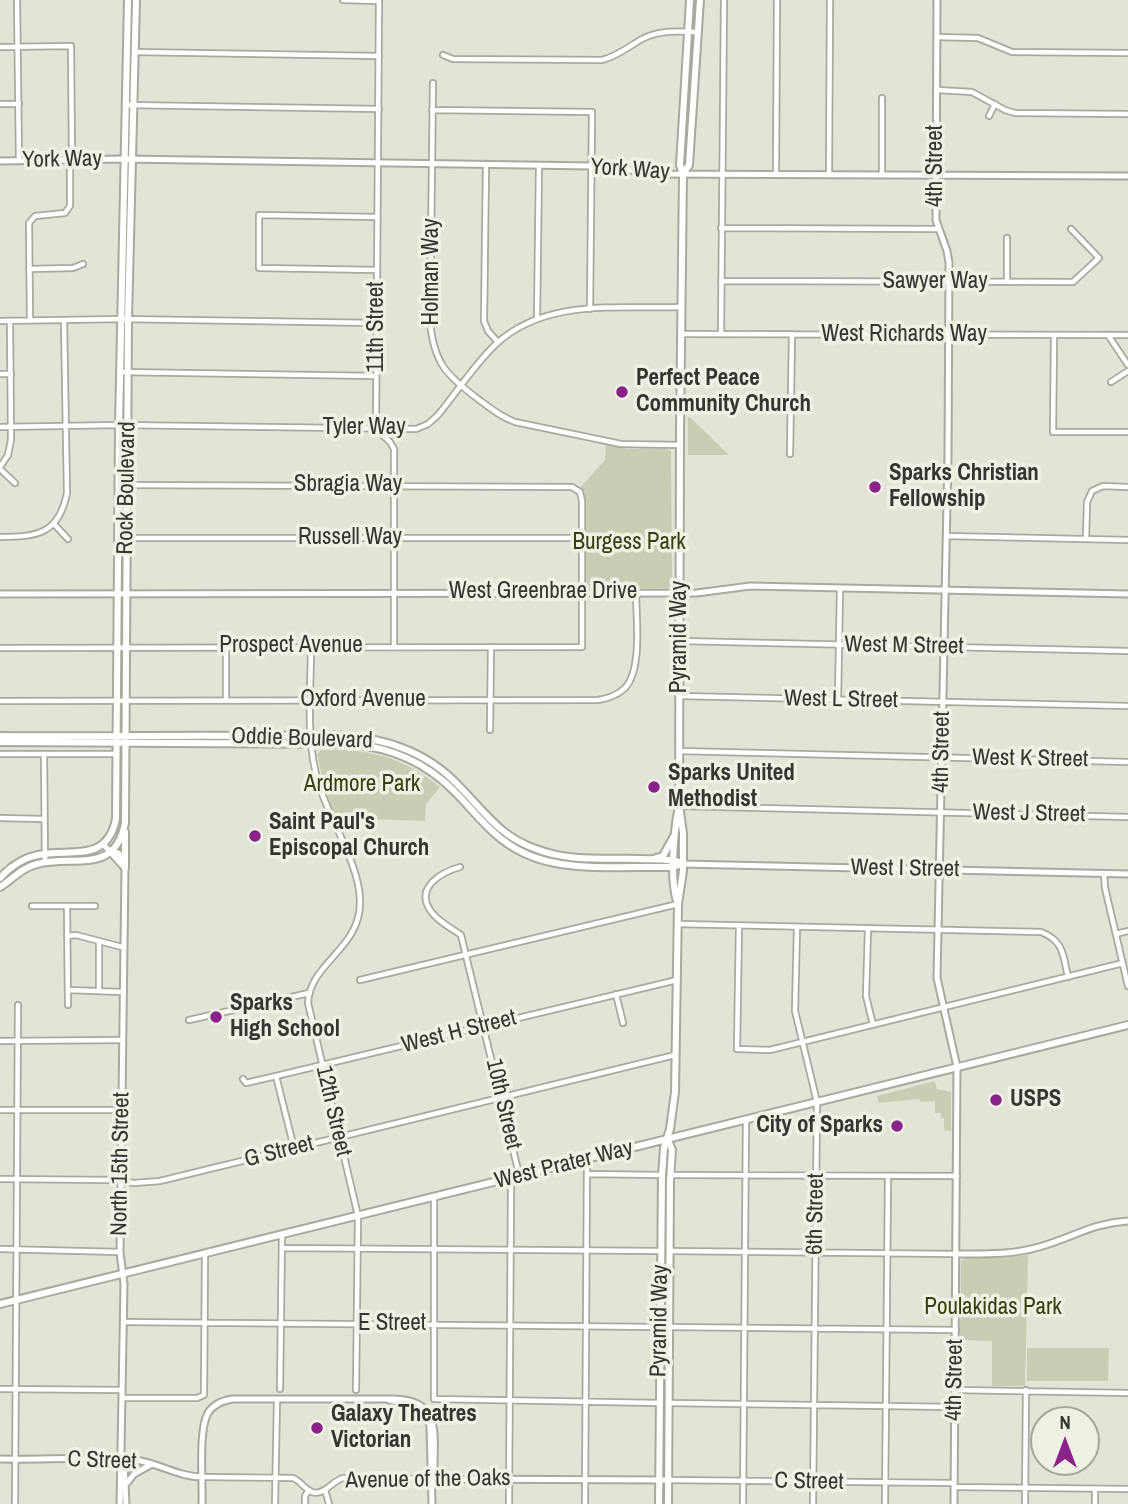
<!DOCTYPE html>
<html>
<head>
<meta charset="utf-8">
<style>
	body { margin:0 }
	#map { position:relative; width:1128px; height:1504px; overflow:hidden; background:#e1e4d7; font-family:"Archivo Narrow",sans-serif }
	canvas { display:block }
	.north { position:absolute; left:1030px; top:1406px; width:70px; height:70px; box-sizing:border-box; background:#eef2e5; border:2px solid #a4a79d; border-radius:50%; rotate:0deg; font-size:19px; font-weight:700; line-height:28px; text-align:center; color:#353631 }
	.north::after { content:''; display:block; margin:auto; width:24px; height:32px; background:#892289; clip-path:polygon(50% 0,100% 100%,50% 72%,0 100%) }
</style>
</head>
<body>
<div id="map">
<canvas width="1128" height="1504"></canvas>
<div class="north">N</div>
</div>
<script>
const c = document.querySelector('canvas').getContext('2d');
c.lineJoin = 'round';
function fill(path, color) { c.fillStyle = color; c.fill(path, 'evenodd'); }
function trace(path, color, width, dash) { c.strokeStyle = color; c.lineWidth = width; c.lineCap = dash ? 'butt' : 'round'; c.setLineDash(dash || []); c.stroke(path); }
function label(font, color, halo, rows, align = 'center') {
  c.font = font + ' "Archivo Narrow",sans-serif'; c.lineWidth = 7; c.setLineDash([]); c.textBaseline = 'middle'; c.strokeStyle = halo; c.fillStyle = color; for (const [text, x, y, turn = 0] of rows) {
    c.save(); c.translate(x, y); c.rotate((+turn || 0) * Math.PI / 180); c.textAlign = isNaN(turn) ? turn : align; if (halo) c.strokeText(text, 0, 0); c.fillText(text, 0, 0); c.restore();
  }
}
const green = new Path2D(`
	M688,417L692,419L729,455H688Z
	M606,444L628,449L666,448L671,451L672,588L591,589L585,585V501L580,488L605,460Z
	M321,750C369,748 402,757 440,787L426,804L425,821L370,819L344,831L341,829L325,790L317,754Z
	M935,1081L937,1089L951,1092V1131L944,1130V1118H941V1113H935V1101L921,1102L919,1099L879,1103L877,1096Z
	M1028,1255L1025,1386H992V1341L960,1340L961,1261L966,1258H1005Z
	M1027,1348H1109L1108,1381H1027Z`);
const minor = new Path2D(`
	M17,0L19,161
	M343,0L379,1
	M379,0L376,429L390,442L394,449V646
	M937,37L978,38L1012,52L1128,53
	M0,47L71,46L72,160L70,166V206L65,213L35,216L29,223L30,320
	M135,52L379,56
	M443,55L453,59L602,60C618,56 628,47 642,39C659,30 679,31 698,32
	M433,83L430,322C434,363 446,375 478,399C490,408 501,417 515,422L621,444L680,445
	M937,90L972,92L1005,110L1015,113L1128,114
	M0,104H19
	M126,105L379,109
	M432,110L592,112L590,309
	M989,116L995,104
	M486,165L484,321L488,331L498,342
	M776,174L777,0
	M829,174L830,0
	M882,174V98
	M721,228L938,229
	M29,269L73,268L83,264
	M377,270L259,268V215L377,217
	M721,281L1073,282L1099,258L1071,229
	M1007,282V238
	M537,318L539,165
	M0,321L121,319L377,323
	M681,334L1128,335
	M721,334L724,0
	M1054,335L1053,432H1128
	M1108,335L1128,365
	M120,372L376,376
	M0,374H11
	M1111,382L1128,371
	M0,427L119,425L416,429L428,424L438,415C457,392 474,365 496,344C546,298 618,309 681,307
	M790,454L792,334
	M0,467L8,455L11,440L10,321
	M0,469L15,483
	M54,524L68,539
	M947,536L1128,540
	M0,537C37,537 59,534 67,493L64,320
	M118,538H582
	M1086,539L1087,502L1092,491L1103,486L1128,487
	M680,641L1128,651
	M226,646V700
	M311,646C311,693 305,740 319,785C330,820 360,866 360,901C361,949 310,962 308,1003L358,1216L356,1390
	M0,648L582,647V501L580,492L572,487L119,485
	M680,696L1128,706
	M838,700L840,588
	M0,701L598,700C608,698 616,696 624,689C643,671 636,617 636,592
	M490,730L491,647
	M679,751L1128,762
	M0,754H117
	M44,754L45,862
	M679,806L1128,817
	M0,818L43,819
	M460,867C442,872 415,887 430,910C436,920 451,928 461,935L518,1170L511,1186L509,1504
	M1104,873L1105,888L1128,986
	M32,906H95
	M67,906L68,1005
	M678,924L1041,932C1064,941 1063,955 1068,977
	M739,926L737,1049L770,1050L1123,963
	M797,927L795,1011L817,1102L813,1504
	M868,929L866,996L873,1025
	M1116,934L1128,931
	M67,936L76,935L122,947
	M99,941V989
	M360,980L678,904
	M68,990L122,992
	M616,994L623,1023
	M189,1020L309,993
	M0,1041L122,1040
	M276,1076L294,1148
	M243,1079L246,1083L276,1076L677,980
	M0,1110H121
	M588,1174L662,1175
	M671,1175L957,1176
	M0,1179L112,1180L134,1183L160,1181L675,1055
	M434,1197V1399L660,1403
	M282,1248L661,1251
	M0,1249L120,1252
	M669,1251L956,1254
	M124,1322L660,1327
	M669,1327L956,1330
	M0,1389L122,1390
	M280,1389L282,1235
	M955,1390L1128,1393
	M123,1398H197L204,1395L205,1254
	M669,1403L955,1407
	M203,1477L293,1478C301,1481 304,1489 312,1492C324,1496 332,1481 343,1478L432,1479
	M668,1480L954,1483
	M954,1487L1128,1489
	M325,1490L329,1504
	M15,1504L18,1005
	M275,1504L277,1399
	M305,1504V1496L309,1490
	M585,1504L587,1160
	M743,1504L746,1120
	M885,1504L888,1177
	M1025,1504L1026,1390
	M1095,1504V1489`);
const tertiary = new Path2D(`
	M937,0L936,220L947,251L949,263L948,456L937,978L957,1067L954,1504
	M0,161L124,159L592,166L613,167L654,174L1128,176
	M0,594L697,593L750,586L1128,594
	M103,844L123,866
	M111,851C121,851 124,860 125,868L120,1252L124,1284L120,1504
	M683,864L1128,874
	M956,1254C985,1254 1011,1255 1039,1247C1072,1238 1092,1223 1128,1221
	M389,1400L410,1404
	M419,1408L427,1417L430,1426L432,1504
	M0,1459C43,1460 93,1456 135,1460C159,1463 178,1477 203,1477
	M124,1463L126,1504
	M432,1479L667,1480
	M127,1483L134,1474L152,1464
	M202,1504C203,1483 198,1430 208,1413C213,1404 222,1401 232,1399H394C441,1400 434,1433 434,1468L432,1472`);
const secondary = new Path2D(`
	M0,736C87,737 174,735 260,736C307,736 358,730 402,748C424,756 443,769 459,786C485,812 499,836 536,849C569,862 606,858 641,859C654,860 672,858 683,864
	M0,742L350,744C390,747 427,763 455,792C477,814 493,838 522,852C563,873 624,866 670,867L683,864
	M125,868V832
	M0,878C10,867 23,858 38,855C69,848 107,864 116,819L119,425L128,0
	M0,887C13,879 21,868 37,864C73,854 115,876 125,823L128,319L136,0
	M0,1304L1128,1025`);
const primary = new Path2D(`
	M683,174L689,165L700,0
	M653,859L663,856L674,836
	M678,904C669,881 674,830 679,806L680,432L683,174L680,165L690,0
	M659,1504L662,1175L664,1148L670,1129L675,1092L678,904L683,871V833L680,812
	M668,1504L670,1181L672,1150L668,1140`);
const markers = [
	[622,392,7,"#892289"],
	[875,487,7,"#892289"],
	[654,787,7,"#892289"],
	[255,836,7,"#892289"],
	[216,1017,7,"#892289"],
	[996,1100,7,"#892289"],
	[897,1126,7,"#892289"],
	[317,1428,7,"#892289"]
];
const streetNames = [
	["York Way",62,160,-1],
	["4th Street",936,166,-90],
	["York Way",630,170,4],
	["Holman Way",432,272,-90],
	["Sawyer Way",935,282],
	["11th Street",377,327,-90],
	["West Richards Way",904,335],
	["Tyler Way",364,428],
	["Sbragia Way",348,485],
	["Rock Boulevard",127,488,-89],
	["Russell Way",350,538],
	["West Greenbrae Drive",543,592],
	["Pyramid Way",680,637,-90],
	["Prospect Avenue",291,646],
	["West M Street",904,646,1],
	["Oxford Avenue",363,700],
	["West L Street",841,700,1],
	["Oddie Boulevard",302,739,2],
	["4th Street",942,752,-89],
	["West K Street",1030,759,1],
	["West J Street",1029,814,1],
	["West I Street",905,869,1],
	["West H Street",459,1032,-14],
	["10th Street",503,1104,77],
	["12th Street",333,1111,77],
	["G Street",279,1152,-14],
	["North 15th Street",121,1164,-89],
	["West Prater Way",564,1165,-14],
	["6th Street",816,1214,-89],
	["Pyramid Way",660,1321,-89],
	["E Street",392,1324],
	["4th Street",955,1380,-89],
	["C Street",102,1461,2],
	["Avenue of the Oaks",428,1480,-1],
	["C Street",809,1482,1]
];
const poiNames = [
	["Perfect Peace",636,379],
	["Community Church",636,405],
	["Sparks Christian",889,474],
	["Fellowship",889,500],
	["Sparks United",668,774],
	["Methodist",668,800],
	["Saint Paul's",269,823],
	["Episcopal Church",269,849],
	["Sparks",230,1004],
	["High School",230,1030],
	["USPS",1010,1100],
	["City of Sparks",883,1126,"right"],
	["Galaxy Theatres",331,1415],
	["Victorian",331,1441]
];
const parkNames = [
	["Burgess Park",629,543],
	["Ardmore Park",362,785],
	["Poulakidas Park",993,1308]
];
fill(green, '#c8ceb3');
trace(minor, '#a7aa9d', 8);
trace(tertiary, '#a7aa9d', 9);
trace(secondary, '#a7aa9d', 10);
trace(primary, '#a7aa9d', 10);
trace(minor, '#fff', 4.5);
trace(tertiary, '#fff', 5);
trace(secondary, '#fff', 6);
trace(primary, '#fff', 6);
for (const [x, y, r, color] of markers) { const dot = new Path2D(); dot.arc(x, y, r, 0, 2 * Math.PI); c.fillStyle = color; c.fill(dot); trace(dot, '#eef2e5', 2.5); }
label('23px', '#353631', '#eef2e5', streetNames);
label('bold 23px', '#353631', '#eef2e5', poiNames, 'left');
label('23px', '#373f0f', '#eef2e5', parkNames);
</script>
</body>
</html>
